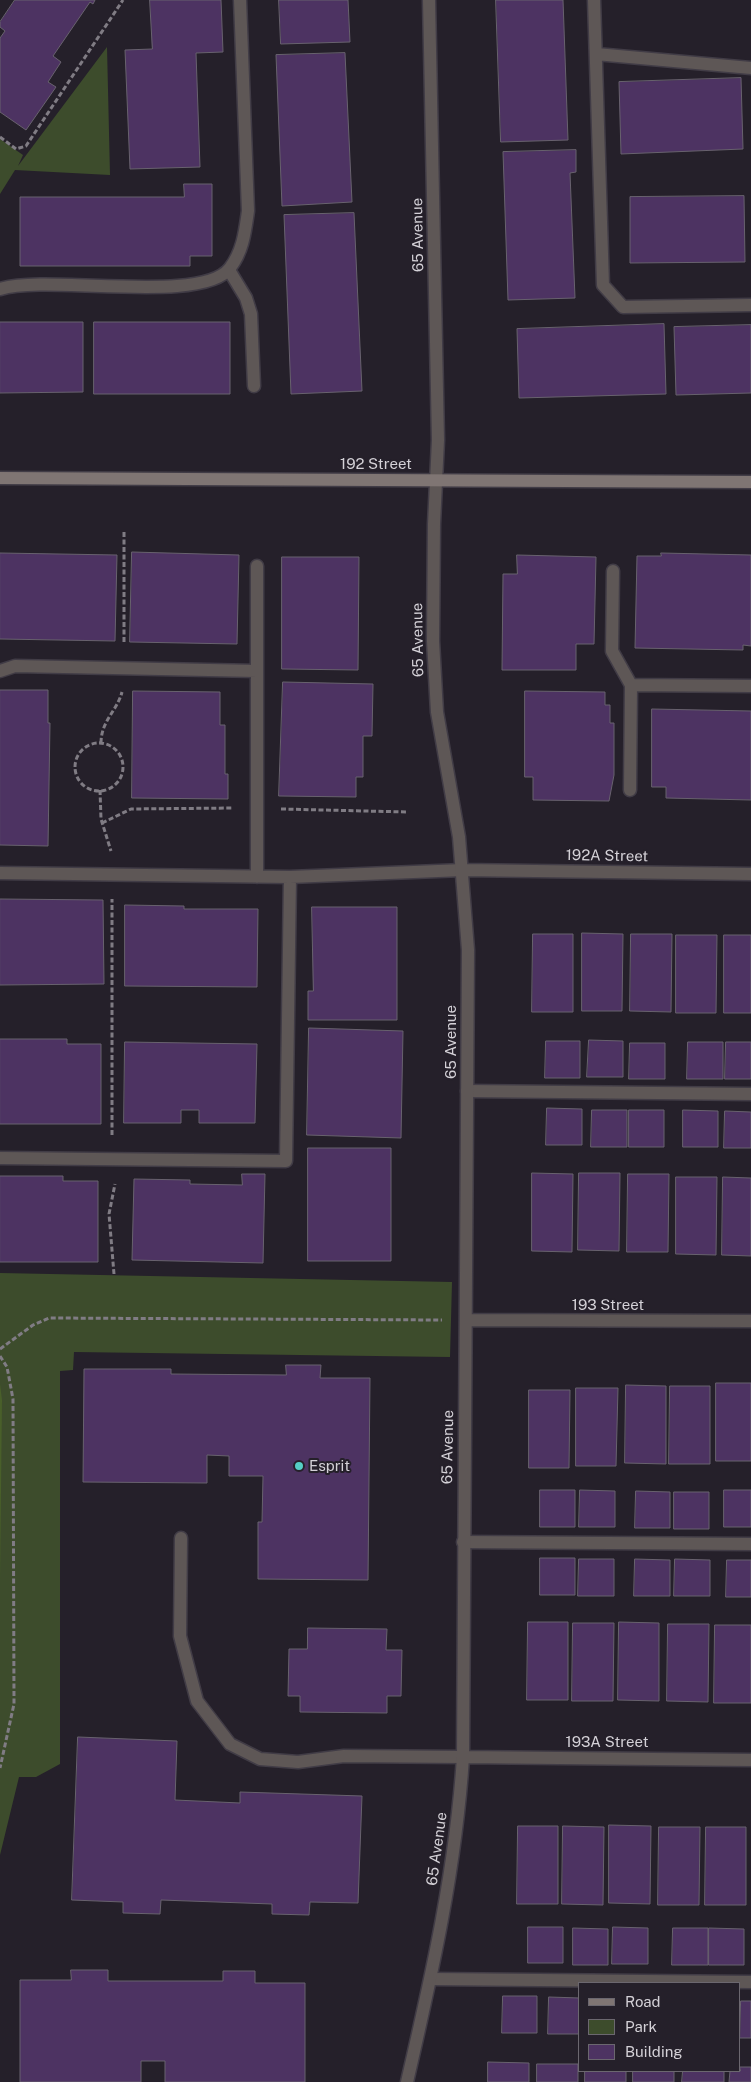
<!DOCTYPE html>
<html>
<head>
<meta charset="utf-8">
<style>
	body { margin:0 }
	#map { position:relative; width:751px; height:2082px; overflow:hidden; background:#25202a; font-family:"Public Sans",sans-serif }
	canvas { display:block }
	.legend { position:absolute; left:578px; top:1982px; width:162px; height:90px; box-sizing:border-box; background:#25202a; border:1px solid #6b676f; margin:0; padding:6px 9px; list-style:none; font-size:15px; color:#d4d1d7 }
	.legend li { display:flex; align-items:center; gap:10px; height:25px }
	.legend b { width:25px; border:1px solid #6b676f }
</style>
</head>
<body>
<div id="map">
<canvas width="751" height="2082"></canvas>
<ul class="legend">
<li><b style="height:6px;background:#7f7573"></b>Road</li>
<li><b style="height:14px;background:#3d4c2c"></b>Park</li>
<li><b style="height:14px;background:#4d3362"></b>Building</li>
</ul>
</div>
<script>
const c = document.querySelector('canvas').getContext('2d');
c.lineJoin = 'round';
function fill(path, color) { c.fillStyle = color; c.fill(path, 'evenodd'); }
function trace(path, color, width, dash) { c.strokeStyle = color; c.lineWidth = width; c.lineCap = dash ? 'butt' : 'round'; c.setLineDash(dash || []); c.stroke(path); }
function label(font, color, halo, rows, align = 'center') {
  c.font = font + ' "Public Sans",sans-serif'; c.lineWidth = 4; c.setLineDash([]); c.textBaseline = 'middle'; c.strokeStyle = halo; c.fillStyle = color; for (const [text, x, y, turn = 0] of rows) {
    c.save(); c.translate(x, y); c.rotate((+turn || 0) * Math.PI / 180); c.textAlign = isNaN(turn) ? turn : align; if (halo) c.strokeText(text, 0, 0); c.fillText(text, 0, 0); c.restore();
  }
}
const green = new Path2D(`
	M107,47L110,175L15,170L0,194V139L23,155L18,166Z
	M0,1273L452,1282L450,1357L74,1352L73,1370L60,1371V1764L36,1777H19L0,1855Z`);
const forest = new Path2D(`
	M0,1384L2,1400L0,1581Z`);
const building = new Path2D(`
	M15,0H95L93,4L90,2L53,56L61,62L48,82L56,87L26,130L0,112V38L5,31L0,27V22Z
	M150,0H221L223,52L196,53L200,167L130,169L125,50L152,49Z
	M279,0H348L350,42L281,44Z
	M496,0H563L568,140L501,142Z
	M345,53L352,202L282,206L276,55Z
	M741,78L743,149L621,154L619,82Z
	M576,150V172L570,173L575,298L508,300L503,152Z
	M184,184H212V256H190V266H20V197H184Z
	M744,196L745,262L630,263V197Z
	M354,213L362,391L291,394L284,215Z
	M0,322H83V392L0,393Z
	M94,322H230V394H94Z
	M664,324L666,394L519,398L517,329Z
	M751,325V393L676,395L674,327Z
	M132,552L239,555L237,644L130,642Z
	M0,553L117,555L115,641L0,639Z
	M661,553L751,555V646L743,645V650L635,648L637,556H661Z
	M517,555L596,557L594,644H576V670H502L503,574H517Z
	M282,557H359L358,670L282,669Z
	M283,682L373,684L372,736H363V777H356V797L279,796Z
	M0,690H48V723H50L48,846L0,845Z
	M133,691L220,692V725H225V774H228V799L132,798Z
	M525,691L605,692V705H610V723H614V775L609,801L533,800V777H525Z
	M652,709L751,711V800L666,798V787H652Z
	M0,899L103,900L104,984L0,985Z
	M125,905L184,906V909H258L257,987L125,986Z
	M312,907H397V1020H308V991H313Z
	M582,933L623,934L622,1011H582Z
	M533,934H573V1012H532Z
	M631,934H672L671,1012L630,1011Z
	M676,935H717L716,1013H676Z
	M724,935H751V1013H724Z
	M309,1028L403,1031L401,1138L307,1135Z
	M0,1039H67V1044H101V1124H0Z
	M589,1040L623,1041V1077H587Z
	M546,1041H580V1078H545Z
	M125,1042L257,1044L255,1123H199V1110H181V1123H124Z
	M688,1042H723V1079H687Z
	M726,1042H751V1079H725Z
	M630,1043H665V1079H629Z
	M547,1108L582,1109V1145H546Z
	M592,1110H627V1147H591Z
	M629,1110H664V1147H629Z
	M683,1110L718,1111V1147H683Z
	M725,1111L751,1112V1148H724Z
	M308,1148H391V1261H308Z
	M532,1173L573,1174L572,1252L532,1251Z
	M579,1173H620L619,1251L578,1250Z
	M242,1174H265L263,1263L132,1260L134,1179L190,1180V1184L242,1185Z
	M628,1174H669L668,1252H627Z
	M0,1176H63V1181H98V1262H0Z
	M676,1177H717L716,1255L676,1254Z
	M723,1177L751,1178V1256L722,1255Z
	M286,1365H321L320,1378H370L368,1580L258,1579V1522H262L263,1476H229V1456L207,1455V1483L83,1482L84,1369H171V1374L286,1375Z
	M716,1383H751V1461H716Z
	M626,1385L666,1386V1464L625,1463Z
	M670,1386H710V1464H669Z
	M576,1388H618L616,1466H576Z
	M529,1390H570L569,1468H529Z
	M540,1490H575V1527H540Z
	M580,1490L615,1491V1527H579Z
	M724,1490H751V1527H724Z
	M636,1491L670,1492V1528H635Z
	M674,1492H709V1529H674Z
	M540,1558H575V1595H540Z
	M579,1559H614V1596H578Z
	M635,1559L670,1560V1596H634Z
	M675,1559L710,1560V1596H674Z
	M727,1560H751V1597H726Z
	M528,1622H568V1700H527Z
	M619,1622L659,1623V1701L618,1700Z
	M573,1623H614L613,1701H572Z
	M668,1624H709L708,1702L667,1701Z
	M715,1625H751V1703H714Z
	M308,1628L387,1629L386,1650H402L401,1696H387V1713L300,1712V1696H288L289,1649H307Z
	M78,1737L177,1741L175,1800L240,1803V1792L362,1796L358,1903L310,1902L309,1915L272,1914V1904L161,1900L160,1914L123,1913V1902L72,1900Z
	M609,1825L651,1826L650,1904L609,1903Z
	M518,1826H558V1904H517Z
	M563,1826L604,1827L603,1905L562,1904Z
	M659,1827H700L699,1905H658Z
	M706,1827H746V1905H705Z
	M528,1927H563V1963H528Z
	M613,1927L648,1928V1964H612Z
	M573,1928L608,1929V1965H573Z
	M673,1928H708V1965H672Z
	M709,1928L744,1929V1965H709Z
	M71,1970H108V1981H223V1971H255V1983H305V2082H165V2061H141V2082H20V1980H71Z
	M503,1996H537V2033H502Z
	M549,1997L580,1998V2034H548Z
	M741,2001H751V2038H740Z
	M488,2062L529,2063V2082H488Z
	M537,2064H578V2082H537Z
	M740,2067H751V2082H729L730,2071H740Z
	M585,2071H626V2082H585Z
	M633,2071H674V2082H633Z
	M683,2071H724V2082H682Z`);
const path = new Path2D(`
	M0,137L16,149L26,146L123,0
	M124,532V644
	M101,743C101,721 117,711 122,692
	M75 767a24 24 0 1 1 48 0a24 24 0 1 1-48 0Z
	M100,790L101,819L111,851
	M281,809L407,812
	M102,823L131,809L232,808
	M112,1135V899
	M114,1274L109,1214L115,1184
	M0,1349L33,1325L49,1318L442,1320
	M0,1356L7,1367L13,1399L14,1704L0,1768`);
const lane = new Path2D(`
	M594,0L603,285L623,307L751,305
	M596,54L751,68
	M229,270L246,298L251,314L254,386
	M0,289C48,274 202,305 230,268C243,251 245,232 248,211L240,0
	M257,566V877
	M613,571L612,651L631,685L630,790
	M0,671L15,666L257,671
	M631,685L751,686
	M0,873L290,877L463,870
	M467,1091L751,1094
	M0,1158L286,1161L290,877
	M181,1538L180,1636L197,1701L230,1744L260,1759L298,1762L344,1756L463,1757
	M463,1542L751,1544
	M431,1979L751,1982`);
const street = new Path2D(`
	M463,870L751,874
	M466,1320L751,1321
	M463,1757L751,1760
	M407,2082C432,1974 456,1867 463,1757L468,950L459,837L437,712L433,641L434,524L438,440L429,0`);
const secondary = new Path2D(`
	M0,478L751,482`);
const markers = [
	[299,1466,5,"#55cec5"]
];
const streetNames = [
	["65 Avenue",418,235,-91],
	["192 Street",376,464],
	["65 Avenue",418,640,-91],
	["192A Street",607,856,1],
	["65 Avenue",451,1042,-90],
	["193 Street",608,1305],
	["65 Avenue",448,1447,-89],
	["193A Street",607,1742],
	["65 Avenue",437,1849,-82]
];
const poiNames = [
	["Esprit",309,1466]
];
fill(green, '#3d4c2c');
fill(forest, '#495f2a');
fill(building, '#4d3362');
trace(building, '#68626e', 1);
trace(lane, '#413c46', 15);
trace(street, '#413c46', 15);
trace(secondary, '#413c46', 15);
trace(path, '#807c84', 3, [5, 2.5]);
trace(lane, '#5e5756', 12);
trace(street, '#5e5756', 12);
trace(secondary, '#7f7573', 12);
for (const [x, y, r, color] of markers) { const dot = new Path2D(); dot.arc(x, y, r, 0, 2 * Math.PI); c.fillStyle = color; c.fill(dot); trace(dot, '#25202a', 2); }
label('15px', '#d4d1d7', '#25202a', streetNames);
label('15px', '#d4d1d7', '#25202a', poiNames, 'left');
</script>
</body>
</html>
